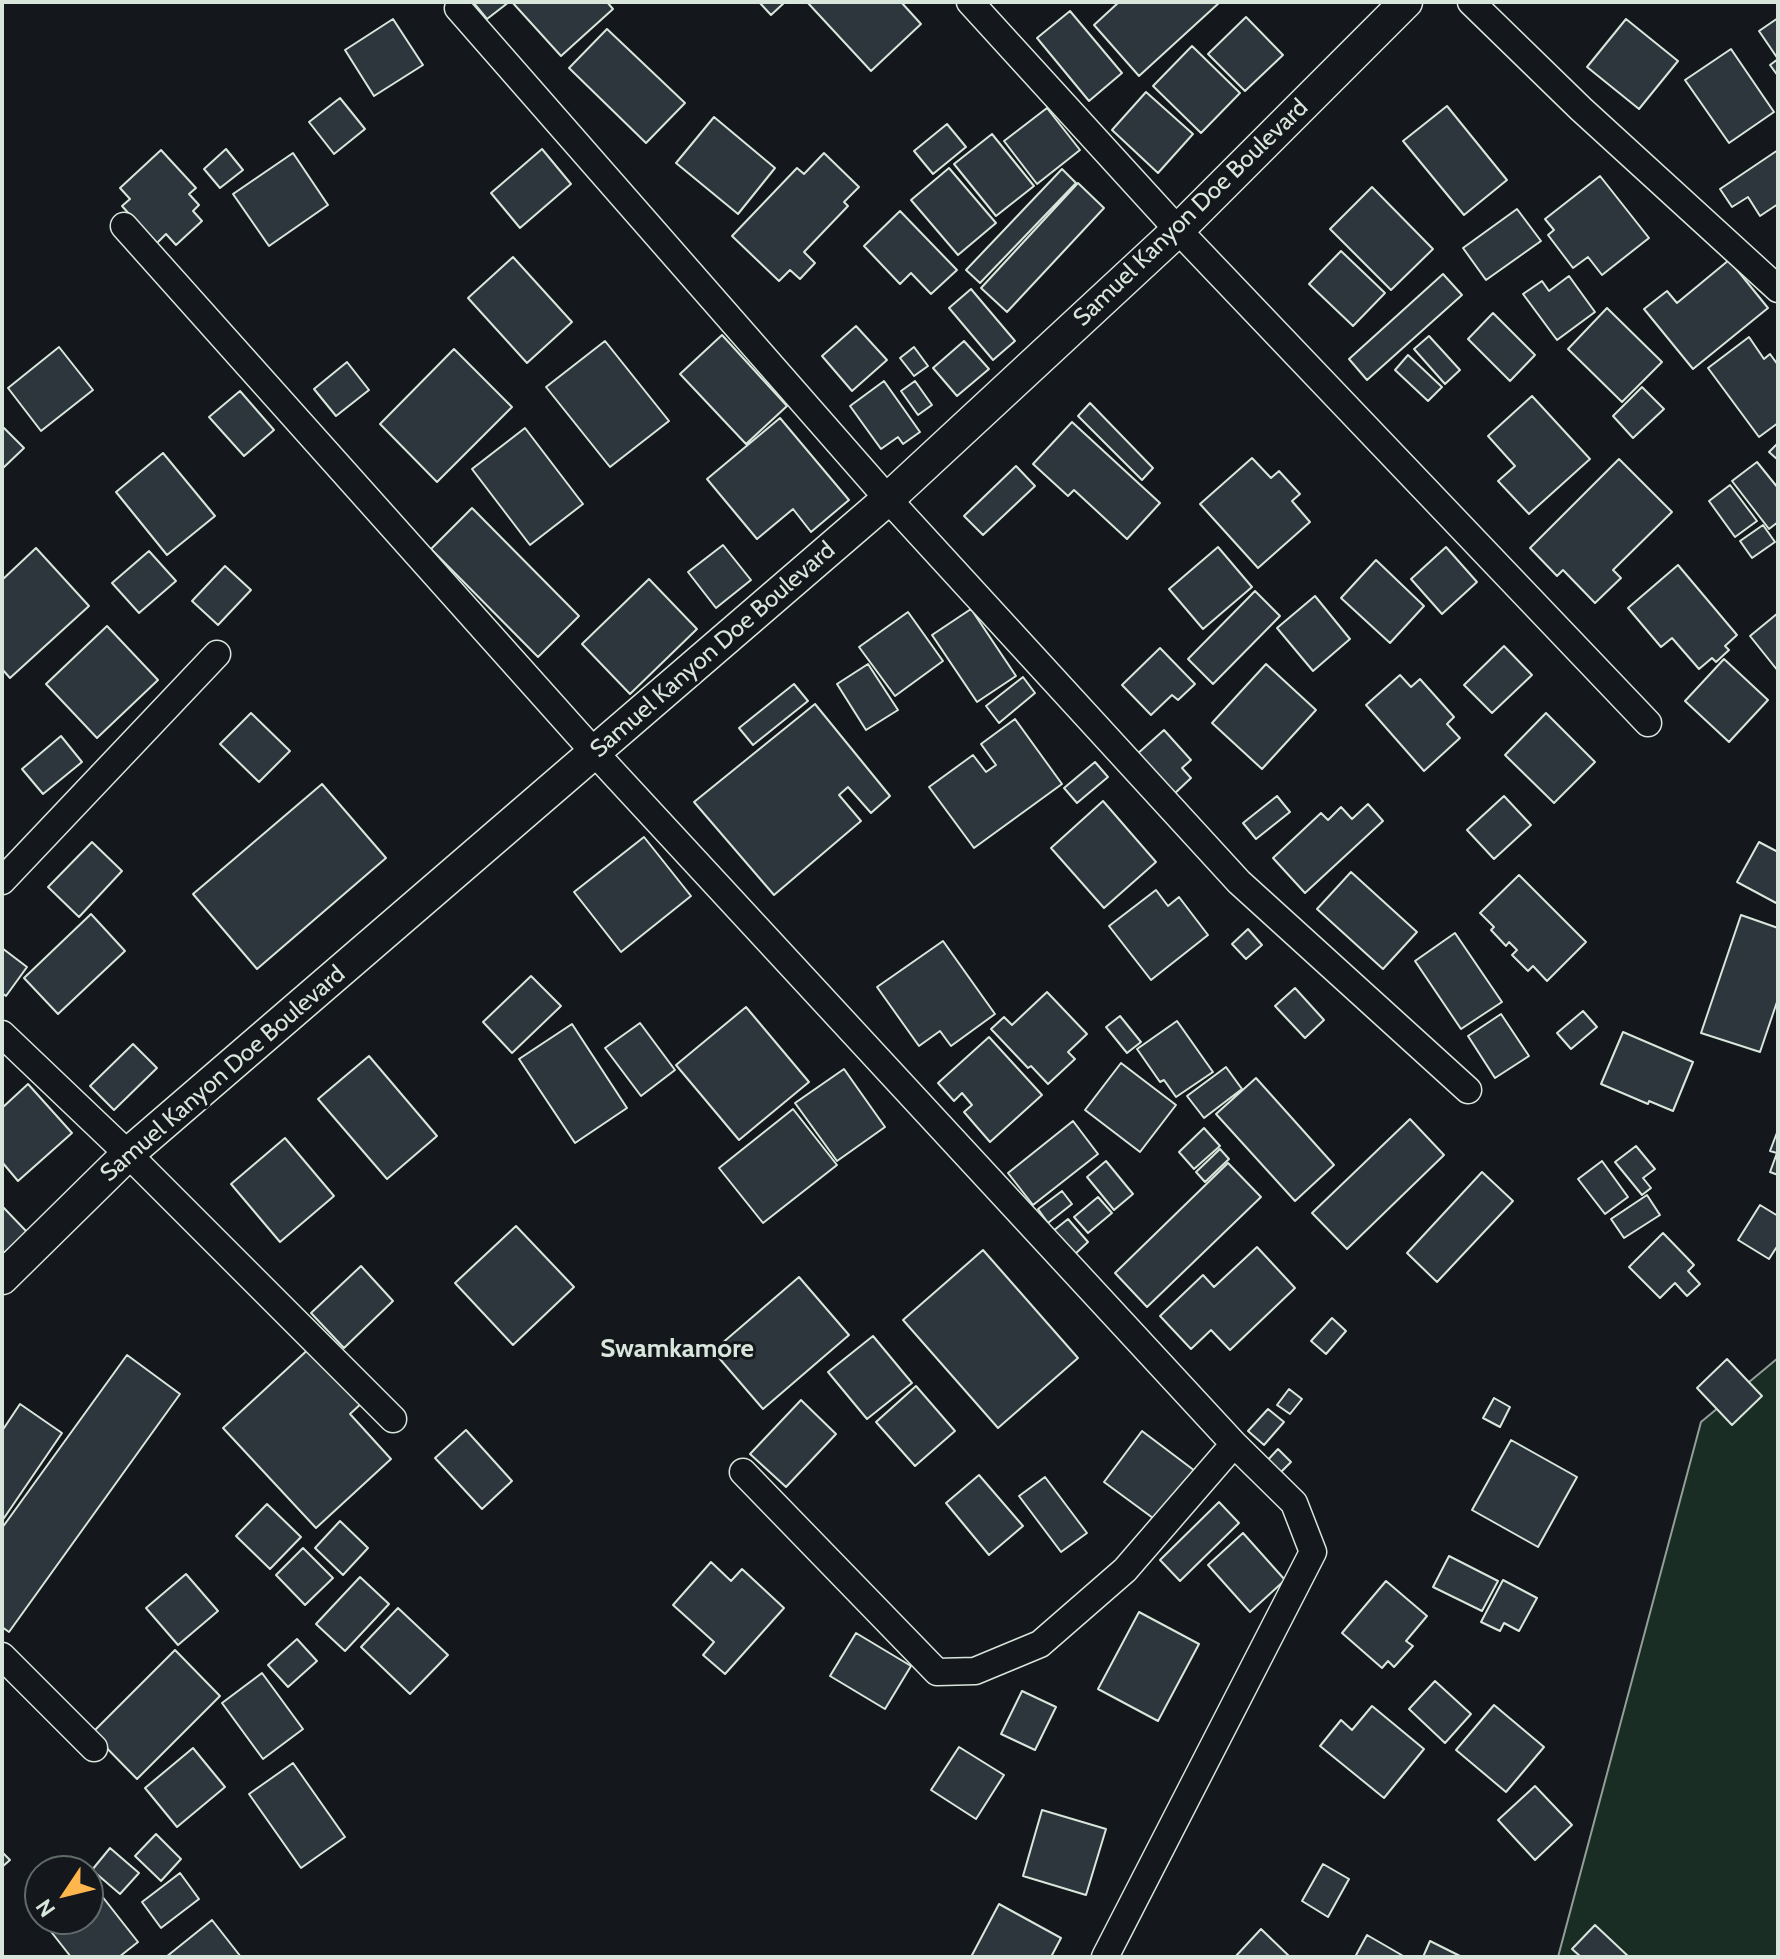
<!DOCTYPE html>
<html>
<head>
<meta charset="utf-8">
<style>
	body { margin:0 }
	#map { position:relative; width:1780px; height:1959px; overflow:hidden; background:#14181c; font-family:Cabin,sans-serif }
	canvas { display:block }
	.frame { position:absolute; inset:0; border:4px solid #d8e6dc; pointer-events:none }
	.north { position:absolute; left:24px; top:1855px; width:80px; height:80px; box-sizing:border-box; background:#14181c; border:2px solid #626a69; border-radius:50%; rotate:235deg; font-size:22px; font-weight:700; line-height:32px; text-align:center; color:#d8e6dc }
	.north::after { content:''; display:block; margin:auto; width:28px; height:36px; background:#ffb74d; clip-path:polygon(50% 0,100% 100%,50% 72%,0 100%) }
</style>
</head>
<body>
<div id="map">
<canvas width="1780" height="1959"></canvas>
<div class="frame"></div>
<div class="north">N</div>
</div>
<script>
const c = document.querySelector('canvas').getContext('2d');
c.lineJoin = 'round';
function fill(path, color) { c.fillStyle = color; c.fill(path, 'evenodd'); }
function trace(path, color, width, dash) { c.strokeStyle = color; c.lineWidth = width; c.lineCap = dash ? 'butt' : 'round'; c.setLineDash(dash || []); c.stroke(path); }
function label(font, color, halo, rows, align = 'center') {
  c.font = font + ' Cabin,sans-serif'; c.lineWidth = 6; c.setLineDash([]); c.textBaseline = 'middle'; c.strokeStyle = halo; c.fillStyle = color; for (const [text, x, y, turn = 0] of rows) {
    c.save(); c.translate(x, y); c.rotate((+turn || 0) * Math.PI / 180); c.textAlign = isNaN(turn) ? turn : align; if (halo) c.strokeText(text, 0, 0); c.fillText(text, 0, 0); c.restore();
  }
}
const green = new Path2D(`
	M1778,1358V1957H1558L1701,1422Z`);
const building = new Path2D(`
	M473,2H509L487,19Z
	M512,2H607L613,9L561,56Z
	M759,2H785L771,15Z
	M807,2H901L921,24L871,71Z
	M1119,2H1220L1139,76L1094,25Z
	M1070,11L1122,73L1089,101L1037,38Z
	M1246,17L1283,55L1245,91L1208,54Z
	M1778,18V76L1770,65L1778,59L1759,31Z
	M393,19L423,65L374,96L345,50Z
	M1626,19L1678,61L1639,109L1587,67Z
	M607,29L685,103L646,143L569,68Z
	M1192,46L1240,93L1201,133L1153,86Z
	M1731,49L1774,112L1729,143L1685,80Z
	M1146,92L1193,134L1158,173L1112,130Z
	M340,98L365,129L334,154L309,122Z
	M1447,106L1507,180L1464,215L1403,141Z
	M1047,108L1080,150L1037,184L1004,141Z
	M714,117L775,168L738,214L676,163Z
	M947,124L966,147L933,174L914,151Z
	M992,134L1034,186L996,216L954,164Z
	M226,149L243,170L220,188L204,169Z
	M542,149L571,184L520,228L491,193Z
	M161,150L196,188L189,194L199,205L193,211L202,221L176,245L166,234L156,244L122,206L130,199L120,188Z
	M1778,150V204L1760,216L1748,197L1732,207L1720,189Z
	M293,153L328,205L269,246L233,194Z
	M824,153L859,187L844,202L848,206L804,252L815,263L800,279L790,270L779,281L732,236L797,168L804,174Z
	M949,168L996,223L958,255L911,200Z
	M1062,169L1076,183L980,283L966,270Z
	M1600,176L1649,238L1602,275L1588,257L1573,268L1548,235L1554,230L1545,219Z
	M1078,183L1104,208L1007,312L981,288Z
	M1372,187L1433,249L1391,290L1330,229Z
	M1517,209L1541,241L1486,280L1463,248Z
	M900,211L957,270L931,294L911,273L900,284L864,246Z
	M1341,251L1385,293L1353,326L1309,284Z
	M513,257L572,322L527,363L468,298Z
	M1729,260L1768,308L1693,369L1644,309L1667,291L1677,303Z
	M1443,274L1462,295L1367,380L1349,359Z
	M1569,276L1595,312L1557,340L1523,294L1542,281L1549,291Z
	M971,289L1015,341L993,360L949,308Z
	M1607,308L1662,362L1622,402L1568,349Z
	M1493,313L1535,355L1510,381L1468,339Z
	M856,326L887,360L852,391L822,356Z
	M722,335L787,406L746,444L680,374Z
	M1429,336L1460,370L1445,384L1414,349Z
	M1749,337L1764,359L1770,354L1778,365V423L1759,437L1708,368Z
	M605,341L669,421L610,467L546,387Z
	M964,341L989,369L957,396L933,368Z
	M59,347L93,390L41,431L8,388Z
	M914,347L928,366L914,376L900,358Z
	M454,349L512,407L437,482L380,424Z
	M1408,355L1442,387L1428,401L1395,370Z
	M347,362L369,390L336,416L314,389Z
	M884,381L920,432L903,444L898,437L881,449L850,406Z
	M915,381L932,405L918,415L901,391Z
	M1642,387L1664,409L1633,438L1613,416Z
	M240,391L274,430L244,456L209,417Z
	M1532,396L1590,459L1529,514L1498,481L1515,466L1488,436Z
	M1090,403L1153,468L1142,480L1078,416Z
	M780,418L849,500L811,532L793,509L757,539L707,479Z
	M1072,422L1160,503L1127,539L1074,490L1068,496L1033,464Z
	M4,428L24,448L2,469V430Z
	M525,428L583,504L530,545L472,469Z
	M1778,443V460L1769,452Z
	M163,453L215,516L167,555L116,492Z
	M1252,458L1271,478L1279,471L1300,494L1292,501L1310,522L1258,568L1200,504Z
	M1619,459L1672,512L1613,570L1621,578L1595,603L1563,570L1557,576L1530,548Z
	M1757,462L1778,488V522L1769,529L1732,481Z
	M1016,466L1035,486L983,535L964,516Z
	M1730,485L1757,521L1735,537L1709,501Z
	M472,508L579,616L538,657L431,549Z
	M1763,525L1775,542L1752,558L1740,541Z
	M723,545L751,580L716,608L688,572Z
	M1218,547L1252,587L1203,629L1169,589Z
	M1446,547L1477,582L1442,614L1411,579Z
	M36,548L89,606L10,678L2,669V580Z
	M149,551L176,581L139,613L112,583Z
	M1376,560L1424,606L1390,643L1341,598Z
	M1678,565L1737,635L1725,646L1729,650L1716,662L1712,658L1699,669L1672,638L1661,647L1628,608Z
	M225,566L251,590L218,625L192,601Z
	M649,579L697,629L630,694L582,644Z
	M1255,591L1280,616L1213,684L1188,659Z
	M1315,596L1350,639L1313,671L1277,628Z
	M971,609L1016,676L977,702L932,635Z
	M908,612L943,661L895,696L859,647Z
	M1778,613V671L1750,636Z
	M107,626L158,680L97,738L46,684Z
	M1504,646L1532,675L1492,713L1464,685Z
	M1160,648L1195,684L1178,700L1172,695L1151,715L1122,685Z
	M1724,659L1768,700L1729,742L1685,701Z
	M868,664L898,710L866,730L837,684Z
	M1266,664L1316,710L1262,769L1212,723Z
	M1400,675L1411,687L1420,679L1454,717L1447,724L1460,738L1424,771L1366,705Z
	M1023,677L1035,693L999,723L986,706Z
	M794,684L808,701L753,745L739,728Z
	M815,704L890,796L871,813L848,787L839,795L861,821L774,895L694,802Z
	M251,713L290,751L259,782L220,744Z
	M1546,713L1595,762L1554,803L1505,755Z
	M1015,719L1062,784L974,848L929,787L973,755L986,772L996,765L981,744Z
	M1164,730L1191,760L1182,768L1191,778L1172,796L1136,755Z
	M61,736L82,762L43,794L22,769Z
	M1095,762L1108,777L1077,803L1064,788Z
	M322,784L386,858L257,969L193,894Z
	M1277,796L1290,812L1256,839L1243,823Z
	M1504,796L1531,825L1494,859L1467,830Z
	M1103,801L1156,862L1104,908L1051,848Z
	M1368,804L1383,821L1305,893L1273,858L1321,813L1328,820L1341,807L1352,819Z
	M644,837L691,896L621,952L574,892Z
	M92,842L122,871L79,917L48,887Z
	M1759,842L1778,852V904L1737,882Z
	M1351,872L1417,932L1383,969L1317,909Z
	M1519,875L1586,942L1547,981L1533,966L1528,971L1512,955L1517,950L1509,942L1506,946L1491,930L1494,927L1480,913Z
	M1156,890L1168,906L1179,897L1208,935L1151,980L1109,926Z
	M91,914L125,951L58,1014L24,978Z
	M1741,915L1778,928V999L1760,1052L1701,1033Z
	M1248,929L1262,945L1246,959L1232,944Z
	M1455,933L1502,1002L1461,1029L1415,961Z
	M943,941L995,1014L951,1046L940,1031L919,1046L877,987Z
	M2,948L27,967L6,996L2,993Z
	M531,976L561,1006L512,1053L483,1022Z
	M1295,988L1324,1020L1305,1038L1275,1006Z
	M1047,992L1087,1034L1068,1052L1075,1059L1048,1084L1031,1066L1028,1068L991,1029L1004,1017L1012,1025Z
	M746,1007L809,1082L739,1140L676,1065Z
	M1583,1011L1597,1027L1571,1049L1557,1033Z
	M1501,1014L1529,1056L1495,1078L1468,1036Z
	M1120,1016L1141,1042L1127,1053L1106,1027Z
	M1177,1021L1213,1072L1176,1097L1164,1080L1160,1082L1137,1049Z
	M640,1023L675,1070L641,1096L605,1048Z
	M572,1024L627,1108L575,1143L519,1059Z
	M1623,1032L1693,1062L1673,1111L1649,1101L1648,1104L1601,1084Z
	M989,1037L1042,1095L990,1142L964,1112L972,1105L962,1093L954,1101L938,1083Z
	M133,1044L157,1068L114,1110L90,1086Z
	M369,1056L437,1136L387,1179L318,1099Z
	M1121,1063L1176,1105L1140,1152L1085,1110Z
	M1226,1067L1242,1089L1204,1118L1187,1096Z
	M844,1069L885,1127L837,1161L795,1103Z
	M1256,1078L1334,1165L1295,1201L1216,1114Z
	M28,1084L72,1133L18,1181L2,1162V1108Z
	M793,1109L837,1165L763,1223L719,1168Z
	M1410,1119L1444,1155L1347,1249L1312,1213Z
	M1073,1121L1098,1154L1033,1205L1008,1173Z
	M1204,1128L1220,1146L1194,1169L1179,1152Z
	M1778,1130V1175L1770,1172L1777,1153L1770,1151Z
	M285,1138L334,1196L280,1242L231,1184Z
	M1636,1146L1655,1169L1643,1178L1651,1188L1642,1195L1615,1162Z
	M1220,1149L1229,1159L1205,1182L1196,1172Z
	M1106,1161L1133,1194L1114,1210L1087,1177Z
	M1602,1161L1628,1197L1605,1214L1578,1179Z
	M1228,1163L1261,1197L1147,1307L1115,1273Z
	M1482,1172L1513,1201L1437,1282L1407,1253Z
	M1062,1191L1072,1204L1048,1223L1038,1209Z
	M1647,1195L1660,1215L1624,1238L1611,1219Z
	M1098,1197L1112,1213L1088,1233L1074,1217Z
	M1760,1205L1778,1216V1245L1769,1259L1738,1240Z
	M2,1206L27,1232L2,1255Z
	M1068,1219L1088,1242L1074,1255L1053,1231Z
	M516,1226L574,1287L513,1345L455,1283Z
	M1663,1233L1694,1265L1688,1271L1700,1284L1687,1296L1675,1283L1660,1298L1629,1267Z
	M1257,1247L1295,1288L1230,1350L1211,1330L1191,1349L1160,1316L1203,1275L1214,1287Z
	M983,1250L1078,1358L998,1428L903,1320Z
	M361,1266L393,1301L344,1348L311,1313Z
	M799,1277L849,1335L763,1409L713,1351Z
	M1332,1318L1346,1331L1326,1354L1311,1341Z
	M873,1336L912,1383L867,1419L828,1372Z
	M313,1345L364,1401L350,1414L391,1459L316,1528L223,1428Z
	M127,1355L180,1394L9,1632L2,1627V1528Z
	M1727,1359L1762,1396L1732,1425L1697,1388Z
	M916,1386L955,1431L915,1466L876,1422Z
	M1289,1389L1302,1399L1290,1414L1277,1405Z
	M1494,1398L1510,1407L1500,1427L1483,1418Z
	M801,1400L836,1434L786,1487L750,1454Z
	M20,1404L62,1433L2,1521V1431Z
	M1268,1409L1284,1422L1264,1445L1248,1431Z
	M466,1430L512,1481L482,1509L435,1458Z
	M1142,1431L1195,1471L1157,1521L1104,1482Z
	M1511,1440L1577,1477L1538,1547L1472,1510Z
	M1278,1449L1291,1462L1278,1475L1265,1463Z
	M979,1475L1023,1526L989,1555L946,1503Z
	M1045,1477L1087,1533L1061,1552L1019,1496Z
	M1219,1502L1239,1523L1180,1581L1160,1560Z
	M267,1504L301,1537L270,1569L236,1536Z
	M340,1521L368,1548L343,1575L315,1548Z
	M1243,1533L1285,1580L1250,1612L1208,1565Z
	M303,1548L333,1578L305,1605L276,1575Z
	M1449,1556L1498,1581L1482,1611L1433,1587Z
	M711,1562L731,1581L742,1569L784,1608L725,1674L703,1655L714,1642L673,1605Z
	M186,1574L218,1611L178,1645L146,1608Z
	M360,1577L389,1604L345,1651L316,1624Z
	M1503,1580L1537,1598L1519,1631L1504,1623L1500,1631L1481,1622Z
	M1386,1581L1427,1616L1406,1641L1413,1646L1394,1667L1388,1661L1382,1668L1342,1633Z
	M398,1608L448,1655L410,1694L361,1647Z
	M1139,1612L1199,1644L1158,1721L1098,1689Z
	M856,1633L911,1666L885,1709L830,1676Z
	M297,1639L317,1661L288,1687L268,1665Z
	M175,1650L220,1696L137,1779L92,1733Z
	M262,1673L303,1729L263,1759L222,1703Z
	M1435,1681L1471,1714L1445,1743L1409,1709Z
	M1022,1691L1056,1707L1035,1750L1001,1734Z
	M1494,1705L1544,1747L1506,1792L1456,1750Z
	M1372,1706L1424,1749L1384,1798L1320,1746L1341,1720L1352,1730Z
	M959,1747L1004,1775L976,1819L931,1790Z
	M193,1748L225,1787L177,1827L145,1788Z
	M293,1763L345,1837L301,1868L249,1794Z
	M1535,1786L1572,1825L1535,1860L1498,1820Z
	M1042,1810L1106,1829L1086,1895L1023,1876Z
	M156,1834L181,1859L161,1881L135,1856Z
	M110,1848L139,1873L120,1894L92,1870Z
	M2,1852L10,1860L2,1867Z
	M1323,1864L1349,1879L1328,1917L1302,1901Z
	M180,1873L199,1899L161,1928L142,1902Z
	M94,1886L138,1942L119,1957H71L45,1924L52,1919H88V1891Z
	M999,1904L1061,1938L1051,1957H971Z
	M212,1920L241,1957H166Z
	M1595,1925L1629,1957H1581L1572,1949Z
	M1261,1929L1290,1957H1235Z
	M1367,1935L1405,1957H1355Z
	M1430,1941L1462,1957H1423Z`);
const minor = new Path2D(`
	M970,2L1178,230L1648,723
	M1471,2L1581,109L1778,289
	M458,8L888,499L1239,882L1468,1090
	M124,226L595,753L1234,1444L1294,1503L1313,1552L1105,1957
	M2,881L217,654
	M2,1034L128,1154L393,1419
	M743,1472L937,1672L975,1671L1040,1644L1125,1570L1234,1444
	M2,1656L94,1748`);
const tertiary = new Path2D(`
	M2,1278L128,1154L888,499L1178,230L1406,2`);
const streetNames = [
	["Samuel Kanyon Doe Boulevard",1191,213,-44],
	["Samuel Kanyon Doe Boulevard",713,650,-41],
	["Samuel Kanyon Doe Boulevard",223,1074,-41]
];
const neighbourhoodNames = [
	["Swamkamore",677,1349]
];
fill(green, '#1a2d24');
trace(green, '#939e99', 2);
fill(building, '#2c363c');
trace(building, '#d8e6dc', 2);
trace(minor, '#d8e6dc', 29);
trace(tertiary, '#d8e6dc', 35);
trace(minor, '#14181c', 26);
trace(tertiary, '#14181c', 32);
label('24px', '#d8e6dc', '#14181c', streetNames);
label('bold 26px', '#d8e6dc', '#14181c', neighbourhoodNames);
</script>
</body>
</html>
